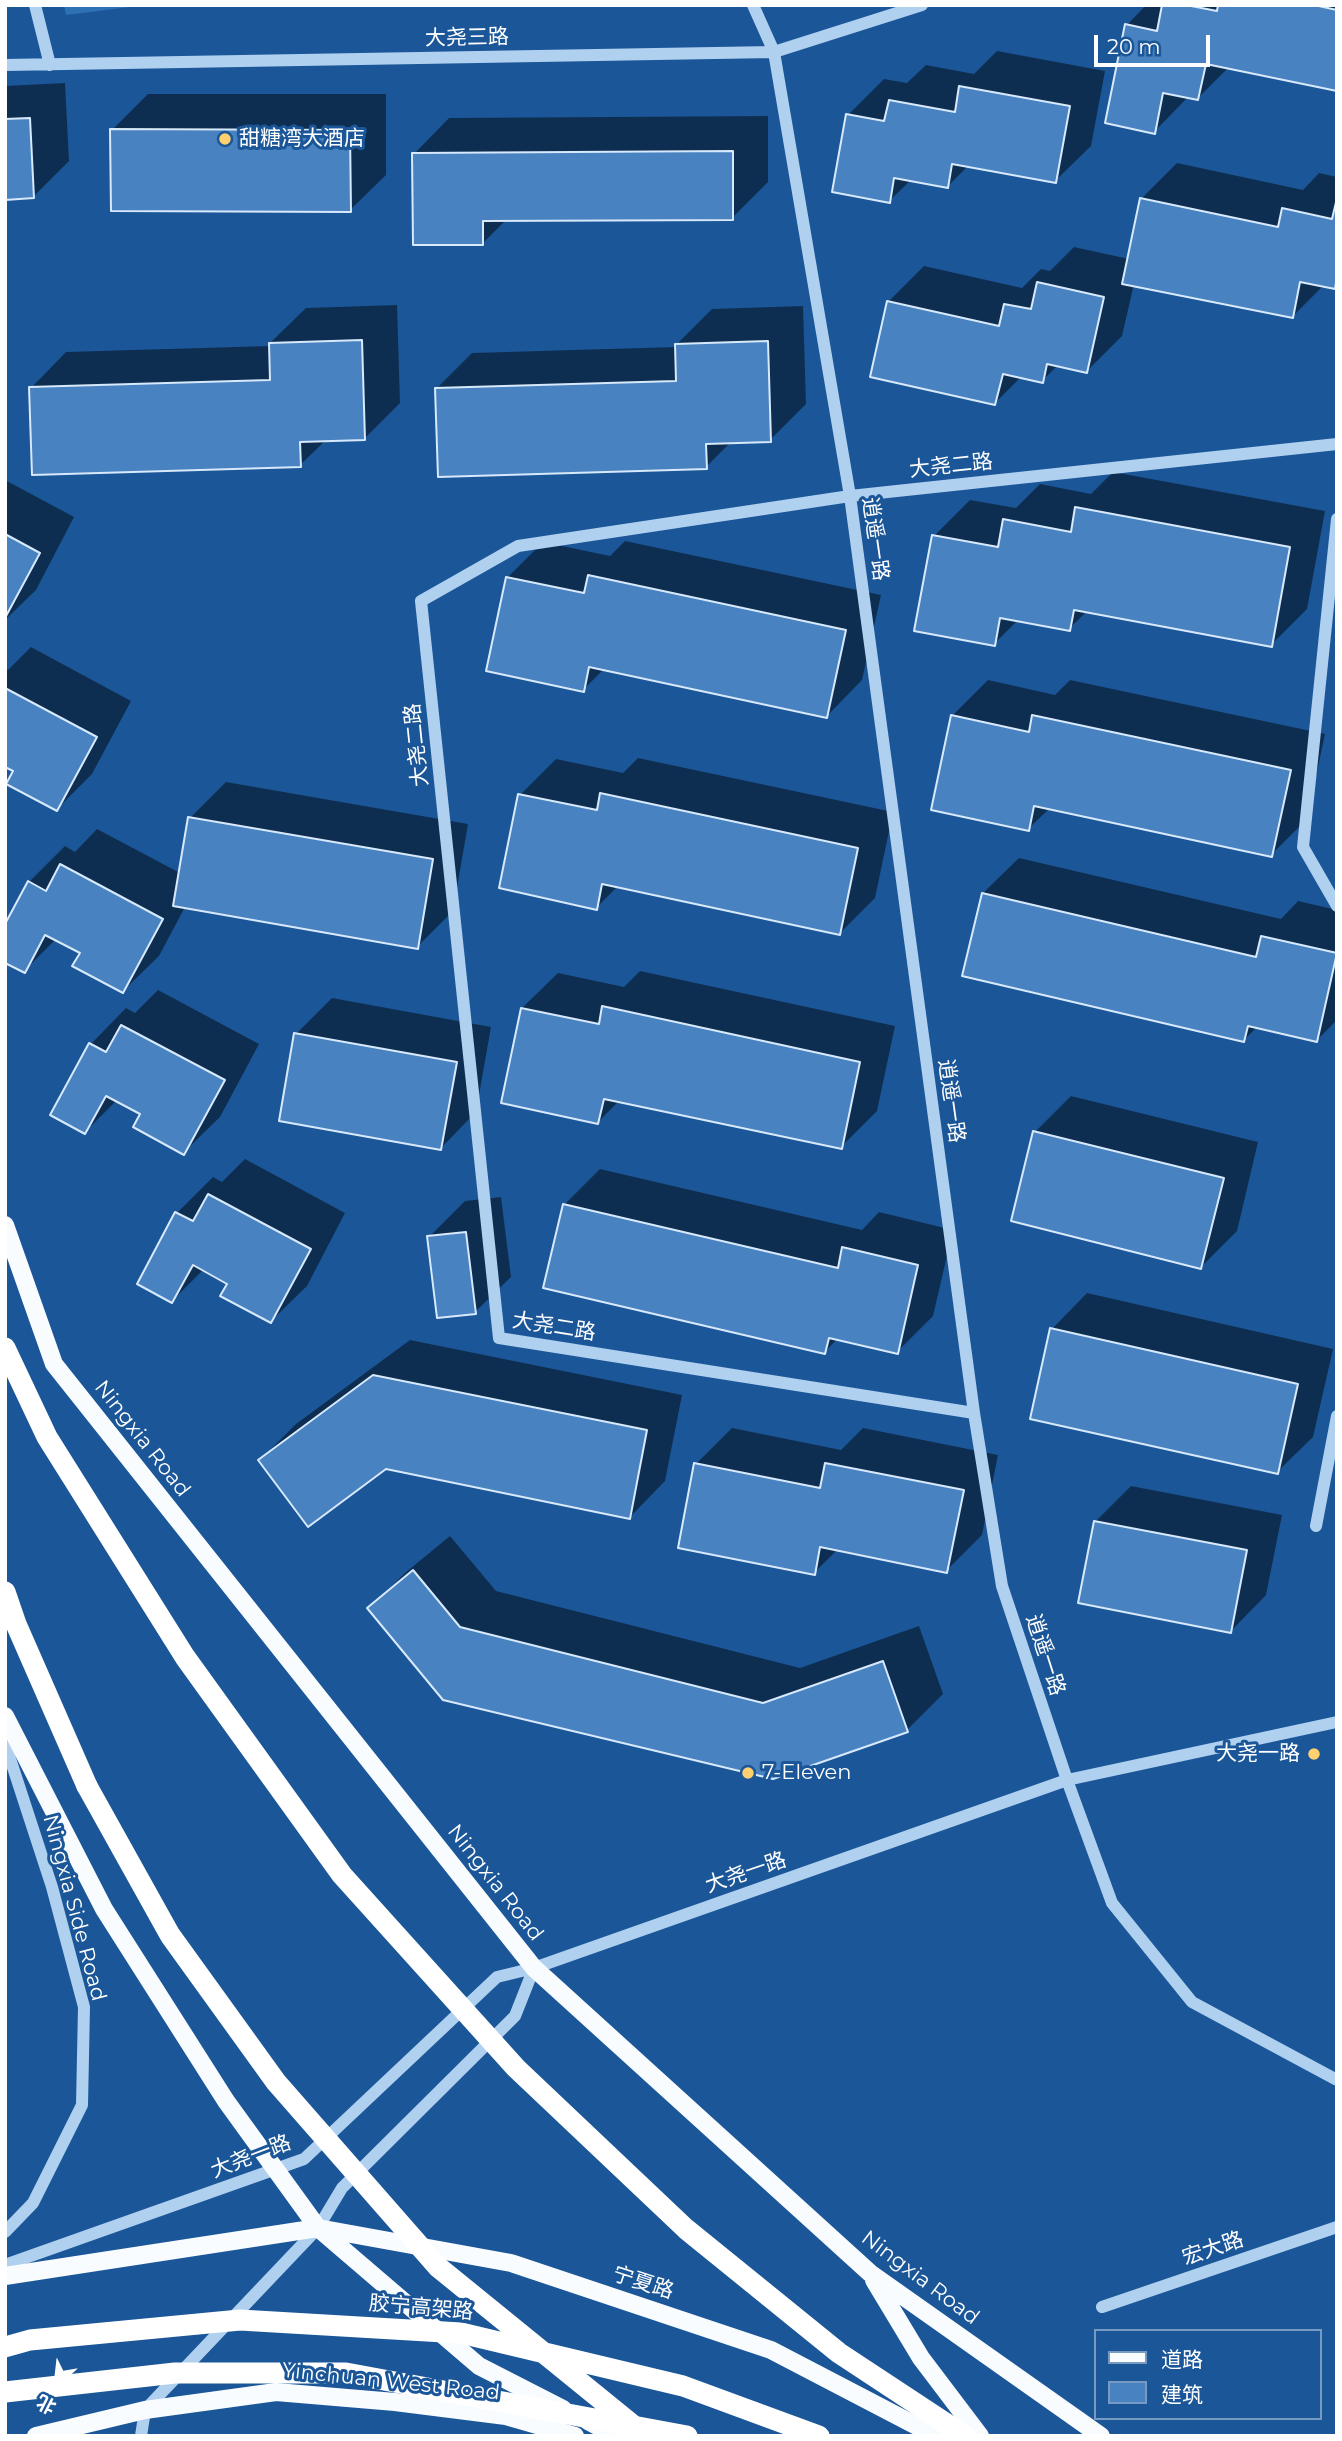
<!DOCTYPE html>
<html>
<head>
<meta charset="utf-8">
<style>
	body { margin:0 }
	#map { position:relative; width:1342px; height:2441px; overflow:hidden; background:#1b5798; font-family:Montserrat,"Noto Sans SC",sans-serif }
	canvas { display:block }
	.frame { position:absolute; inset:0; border:7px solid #fff; pointer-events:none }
	.legend { position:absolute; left:1094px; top:2329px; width:228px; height:91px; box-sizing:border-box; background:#1b5798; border:2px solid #769ac1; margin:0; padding:9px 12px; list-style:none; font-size:21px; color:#fff }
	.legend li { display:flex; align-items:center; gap:14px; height:35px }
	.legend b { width:35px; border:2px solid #769ac1 }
	.north { position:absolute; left:21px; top:2350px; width:70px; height:70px; -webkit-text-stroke:5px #1b5798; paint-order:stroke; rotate:207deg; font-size:19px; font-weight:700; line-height:28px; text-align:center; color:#fff }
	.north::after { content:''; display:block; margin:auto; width:24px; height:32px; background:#fff; clip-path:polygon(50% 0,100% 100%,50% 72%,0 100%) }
	.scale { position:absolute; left:1094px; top:35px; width:116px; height:32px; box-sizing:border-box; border:4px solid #fff; border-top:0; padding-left:9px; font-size:21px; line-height:24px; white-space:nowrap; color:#fff; -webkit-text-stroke:5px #1b5798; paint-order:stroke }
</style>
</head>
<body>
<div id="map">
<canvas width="1342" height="2441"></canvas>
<div class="frame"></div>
<ul class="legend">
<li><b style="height:9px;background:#f9fcff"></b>道路</li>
<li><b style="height:19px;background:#4882c0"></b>建筑</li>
</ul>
<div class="north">北</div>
<div class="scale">20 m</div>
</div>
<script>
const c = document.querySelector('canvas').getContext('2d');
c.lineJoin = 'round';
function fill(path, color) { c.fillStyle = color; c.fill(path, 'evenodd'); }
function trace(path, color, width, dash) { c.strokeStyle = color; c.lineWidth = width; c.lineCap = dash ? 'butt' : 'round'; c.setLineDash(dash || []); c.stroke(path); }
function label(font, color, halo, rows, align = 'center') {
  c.font = font + ' Montserrat,"Noto Sans SC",sans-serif'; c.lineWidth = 6; c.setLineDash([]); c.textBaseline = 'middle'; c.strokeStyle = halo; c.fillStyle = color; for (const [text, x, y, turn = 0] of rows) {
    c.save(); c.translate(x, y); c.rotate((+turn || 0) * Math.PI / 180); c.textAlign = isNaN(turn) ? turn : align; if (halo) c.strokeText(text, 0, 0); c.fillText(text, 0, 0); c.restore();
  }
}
const green = new Path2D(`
	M64,5H146L66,15Z`);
const shadow = new Path2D(`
	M1146,5H1337V89L1229,67L1198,98L1189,96L1154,132L1127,25Z
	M997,51L1105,71L1091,146L1055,181L969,165L947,187L911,180L889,201L848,115L884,79L907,83L926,65L974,74Z
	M65,83L69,161L34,196L5,198V86Z
	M148,94H386V175L350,210L112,130Z
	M768,116V182L732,218L506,220L483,243L414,154L449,118Z
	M1177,163L1303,190L1319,173L1337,177V284L1334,287L1324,285L1292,317L1134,284L1122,336L1087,371L1058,365L1042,381L1022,376L995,403L888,302L924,266L1022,288L1041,269L1050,271L1074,247L1129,259L1141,199Z
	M397,305L400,403L364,439L326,440L300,465L31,388L66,352L270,346V343L306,308Z
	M803,306L806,404L770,440L732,441L706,467L436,389L472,353L676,347V345L712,309Z
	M1113,472L1325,511L1307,609L1271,645L1087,611L1069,629L1019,619L994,644L934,536L970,500L1016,508L1040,484L1091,494Z
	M5,480L74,517L36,590L5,620Z
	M625,541L881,595L862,680L827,716L605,668L583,690L508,577L543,542L610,556Z
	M31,647L131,701L92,774L57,809L15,770L5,765V668L8,670Z
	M988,680L1055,695L1070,680L1325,734L1307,819L1271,855L1050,808L1028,829L952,716Z
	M638,758L893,812L875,898L839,934L618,886L596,908L520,795L556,759L623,773Z
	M226,782L468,824L453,911L417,947L185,907L159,956L123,991L82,952L56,939L24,971L29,882L65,846L75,852L97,829L180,873L190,818Z
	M1019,858L1281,919L1298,901L1337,910V1020L1316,1041L1257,1027L1244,1040L983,893Z
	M640,971L895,1026L877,1111L841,1147L620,1100L598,1122L522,1008L558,973L624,987Z
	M158,990L259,1044L220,1117L184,1152L143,1114L117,1100L85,1132L52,1114L91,1044L126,1008L135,1013Z
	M332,998L491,1027L476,1112L441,1148L296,1034Z
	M1071,1096L1258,1142L1237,1231L1201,1267L1035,1132Z
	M245,1159L345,1213L307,1286L271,1321L229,1283L204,1269L172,1301L139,1284L177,1213L213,1177L222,1182Z
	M600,1169L862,1230L879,1212L953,1230L933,1316L897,1352L838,1338L825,1352L564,1205Z
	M501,1197L511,1277L475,1312L429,1237L465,1201Z
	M1087,1293L1333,1349L1313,1437L1277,1472L1052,1329Z
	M410,1340L682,1395L665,1481L630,1517L386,1468L260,1460L296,1424Z
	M732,1428L841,1450L863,1428L998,1455L982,1535L946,1571L838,1549L814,1573L696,1464Z
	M1131,1486L1282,1515L1266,1595L1231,1631L1095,1522Z
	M450,1536L496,1591L800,1668L919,1626L943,1694L907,1730L773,1777L369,1609L405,1573Z`);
const building = new Path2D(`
	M1162,5H1186L1217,11L1218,5H1314L1337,10V91L1206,64L1198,100L1163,93L1155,134L1105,123L1125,24L1157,31Z
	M959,86L1070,106L1056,183L952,164L948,188L894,178L890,203L832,192L846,114L884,121L889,100L955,112Z
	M30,118L34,198L5,200V119Z
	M110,129L350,130L351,212L111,211Z
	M733,151V220L483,221V245H413L412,153Z
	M1140,198L1278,227L1282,208L1332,219L1337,198V277L1335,289L1300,282L1293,318L1122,284Z
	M1037,282L1104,297L1087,373L1047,364L1043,383L1003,374L995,405L870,377L887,301L999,326L1004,304L1031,309Z
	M362,340L365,440L300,442L301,467L32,475L29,387L270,380L269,343Z
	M768,341L771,442L706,444L707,469L438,477L435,388L676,381L675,344Z
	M1075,507L1290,547L1272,647L1074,610L1070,631L1000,618L995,646L914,631L932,535L998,547L1003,519L1071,532Z
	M5,534L40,553L5,618Z
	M588,575L846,630L827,718L589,667L584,692L486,671L506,577L584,593Z
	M5,688L97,737L57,811L6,784L13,771L5,767Z
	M951,715L1029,732L1032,715L1291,770L1272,857L1034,806L1029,831L931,810Z
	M600,793L858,848L840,935L602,884L597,910L499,888L518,794L597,810Z
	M188,817L433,859L418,949L173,906Z
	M60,864L163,919L123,993L72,966L80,953L45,935L25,973L5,963V924L28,881L46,891Z
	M982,893L1256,957L1261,936L1337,953L1317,1042L1248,1026L1244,1042L962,976Z
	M602,1006L860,1062L842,1149L604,1099L598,1124L501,1103L521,1008L599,1024Z
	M121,1025L225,1080L184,1155L133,1127L140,1114L106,1096L85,1134L50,1115L89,1043L106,1052Z
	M294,1033L457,1062L441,1150L279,1121Z
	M1033,1131L1224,1178L1201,1269L1011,1221Z
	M208,1194L311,1249L271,1323L220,1296L227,1284L193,1265L172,1303L137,1284L175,1212L193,1221Z
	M563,1204L838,1268L842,1247L918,1265L898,1354L829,1338L825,1354L543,1288Z
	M466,1232L476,1314L437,1318L427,1236Z
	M1050,1328L1298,1384L1278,1474L1030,1419Z
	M373,1375L647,1430L630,1519L386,1469L308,1527L258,1460Z
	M694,1463L820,1488L825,1463L964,1490L947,1573L820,1547L815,1575L678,1548Z
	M1094,1521L1247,1550L1231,1633L1078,1603Z
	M413,1570L460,1627L763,1703L883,1661L908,1732L773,1779L443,1700L367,1608Z`);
const minor = new Path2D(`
	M35,5L50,65
	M753,5L774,52L850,496L974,1413L1002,1586L1067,1780L1112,1903L1192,2002L1337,2080
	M5,65L774,52L922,5
	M1337,519L1303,847L1337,906
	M974,1413L499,1338L421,601L518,546L850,496L1337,444
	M1316,1526L1337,1416
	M5,1743L52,1887L84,2007L82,2105L33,2203L5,2232
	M5,2265L304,2159L497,1977L534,1968L1067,1780L1337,1722
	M1102,2307L1337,2227
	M141,2436L145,2410L318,2228L342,2188L515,2016L534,1968`);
const major = new Path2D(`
	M5,1225L54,1364L534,1968L870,2273L1101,2436
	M5,1716L104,1909L226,2101L318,2228L479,2366L563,2409
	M5,2276L318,2228L511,2263L771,2350L936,2436
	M874,2280L921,2358L980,2436
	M588,2421L616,2436
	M36,2436L145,2410L276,2392L395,2402L506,2416L575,2436`);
const highway = new Path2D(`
	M5,1592L16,1624L87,1786`);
const highwayBridge = new Path2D(`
	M5,1348L47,1437L185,1657L342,1875L516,2068L686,2229L839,2353L965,2436
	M87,1786L170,1935L276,2082L438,2267L646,2436
	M5,2347L30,2340L240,2320L461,2333L683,2386L819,2436
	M5,2392L175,2373H346L687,2436`);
const markers = [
	[225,139,7,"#ffd06f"],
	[1314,1754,7,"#ffd06f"],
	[748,1773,7,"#ffd06f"]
];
const streetNames = [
	["大尧三路",467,38,-1],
	["大尧二路",951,466,-6],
	["逍遥一路",875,539,82],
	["大尧二路",417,745,-96],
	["逍遥一路",951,1101,82],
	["大尧二路",554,1327,9],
	["Ningxia Road",142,1439,52],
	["逍遥一路",1045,1655,72],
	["大尧一路",746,1873,-19],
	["Ningxia Road",495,1883,52],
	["Ningxia Side Road",74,1908,75],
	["大尧一路",251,2157,-21],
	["宏大路",1213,2249,-19],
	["Ningxia Road",920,2278,37],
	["宁夏路",643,2283,18],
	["胶宁高架路",421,2308,5],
	["Yinchuan West Road",391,2382,6]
];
const poiNames = [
	["甜糖湾大酒店",239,139],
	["大尧一路",1300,1754,"right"],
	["7-Eleven",762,1773]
];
fill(green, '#2f71b5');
fill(shadow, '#0007');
fill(building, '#4882c0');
trace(building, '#d7e9fb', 2);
trace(minor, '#b0d0f0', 12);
trace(major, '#f9fcff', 18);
trace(highway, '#fff', 21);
trace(highwayBridge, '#fff', 21);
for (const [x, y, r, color] of markers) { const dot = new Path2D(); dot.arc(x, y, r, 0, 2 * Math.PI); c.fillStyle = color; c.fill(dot); trace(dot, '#1b5798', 2.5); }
label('21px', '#fff', '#1b5798', streetNames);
label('21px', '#fff', '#1b5798', poiNames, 'left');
</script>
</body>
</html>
